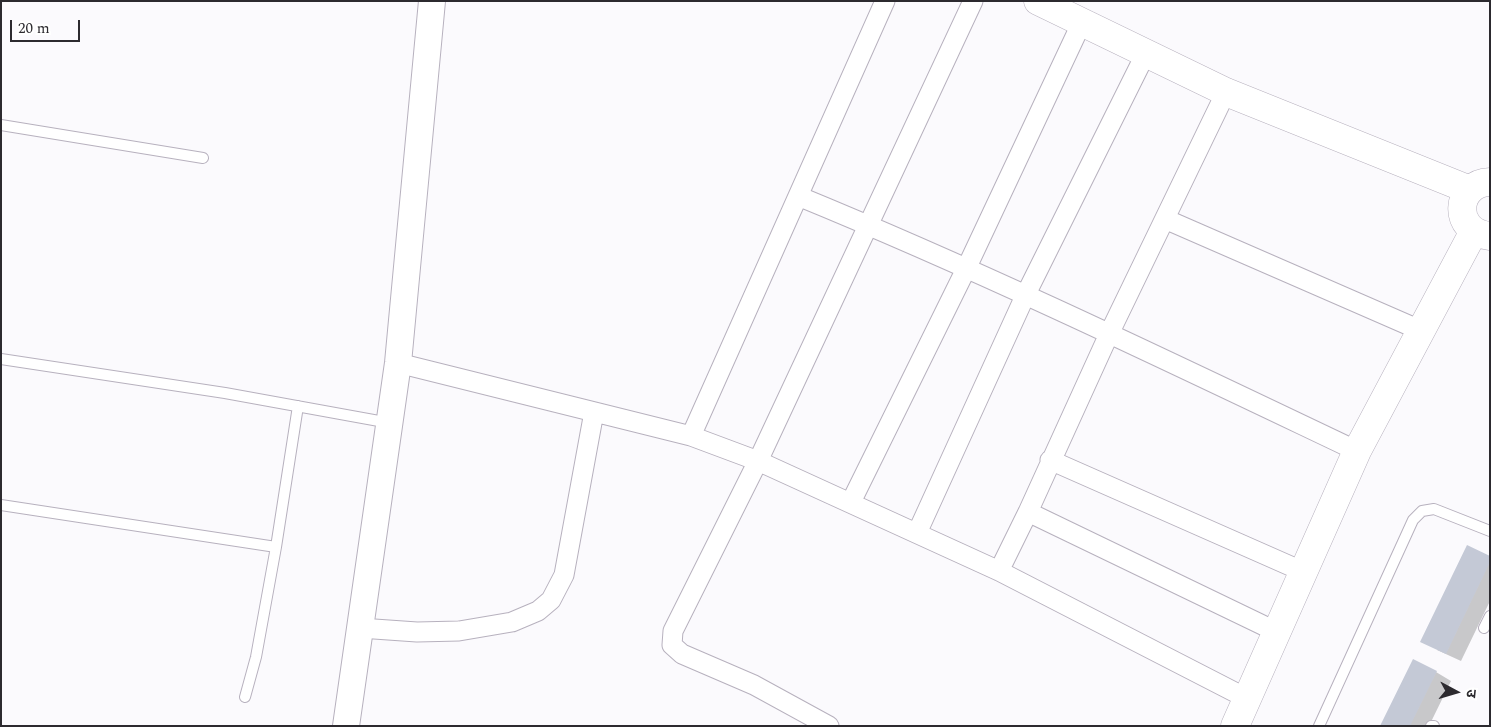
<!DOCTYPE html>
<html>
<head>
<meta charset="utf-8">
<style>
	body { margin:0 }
	#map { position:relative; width:1491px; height:727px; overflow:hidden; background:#fbfafd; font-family:Spectral,"Noto Sans Devanagari",serif }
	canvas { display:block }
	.frame { position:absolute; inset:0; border:2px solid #2c2a2f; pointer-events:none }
	.north { position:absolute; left:1431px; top:667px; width:50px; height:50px; -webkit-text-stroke:4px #fff; paint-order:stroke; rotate:96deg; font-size:14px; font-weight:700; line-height:20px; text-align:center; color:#2c2a2f }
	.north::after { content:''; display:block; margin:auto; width:18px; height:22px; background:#2c2a2f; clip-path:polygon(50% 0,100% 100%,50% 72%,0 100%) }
	.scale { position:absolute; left:10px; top:20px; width:70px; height:22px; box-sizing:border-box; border:2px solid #2c2a2f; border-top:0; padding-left:6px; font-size:15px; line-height:18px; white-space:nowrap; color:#2c2a2f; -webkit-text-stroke:4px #fff; paint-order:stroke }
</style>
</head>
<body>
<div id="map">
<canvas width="1491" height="727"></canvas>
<div class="frame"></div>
<div class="north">उ</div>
<div class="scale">20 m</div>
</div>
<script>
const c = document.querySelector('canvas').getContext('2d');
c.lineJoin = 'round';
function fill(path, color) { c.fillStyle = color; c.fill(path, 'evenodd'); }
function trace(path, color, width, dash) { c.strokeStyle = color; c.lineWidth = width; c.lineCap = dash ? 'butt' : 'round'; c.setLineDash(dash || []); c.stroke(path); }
const shadow = new Path2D(`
	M1490,557V601L1461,661L1437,650Z
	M1436,672L1451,681L1429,726H1381Z`);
const building = new Path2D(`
	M1467,545L1490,556V562L1446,654L1420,642Z
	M1413,659L1437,671L1410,726H1380Z`);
const lane = new Path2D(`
	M1,125L203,158
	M1,359L225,393L390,423
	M1,505L276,547
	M1484,628L1490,616
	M245,697L256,657L276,547L298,406
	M1319,726L1413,520L1422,511L1434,509L1490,531
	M1431,726H1434`);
const street = new Path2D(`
	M798,196C988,274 1172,363 1357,451
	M1165,219L1422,331
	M398,363L691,436L758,461L999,571L1248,699
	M691,436L885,1
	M1050,460L1304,572
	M851,502L966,269L1082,22
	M1028,512L1277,632
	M917,533L1025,296L1146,53
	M999,571L1028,512L1109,334L1226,92
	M360,628L417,632L459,631L512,622L538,611L551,600L564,575L594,412
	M829,726L754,685L682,654L672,645L673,631L758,461L973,1`);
const secondary = new Path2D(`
	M346,726L398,363L432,1`);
const primary = new Path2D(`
	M1038,1L1226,92L1470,190
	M1490,182C1455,183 1451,232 1490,236
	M1235,726L1357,451L1474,231`);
fill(shadow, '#0003');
fill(building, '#c4c9d6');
trace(lane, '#b7b1be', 12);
trace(street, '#b7b1be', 21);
trace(secondary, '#b7b1be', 28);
trace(primary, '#b7b1be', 29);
trace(lane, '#fff', 10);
trace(street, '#fff', 19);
trace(secondary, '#fff', 26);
trace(primary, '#fff', 28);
</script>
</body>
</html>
